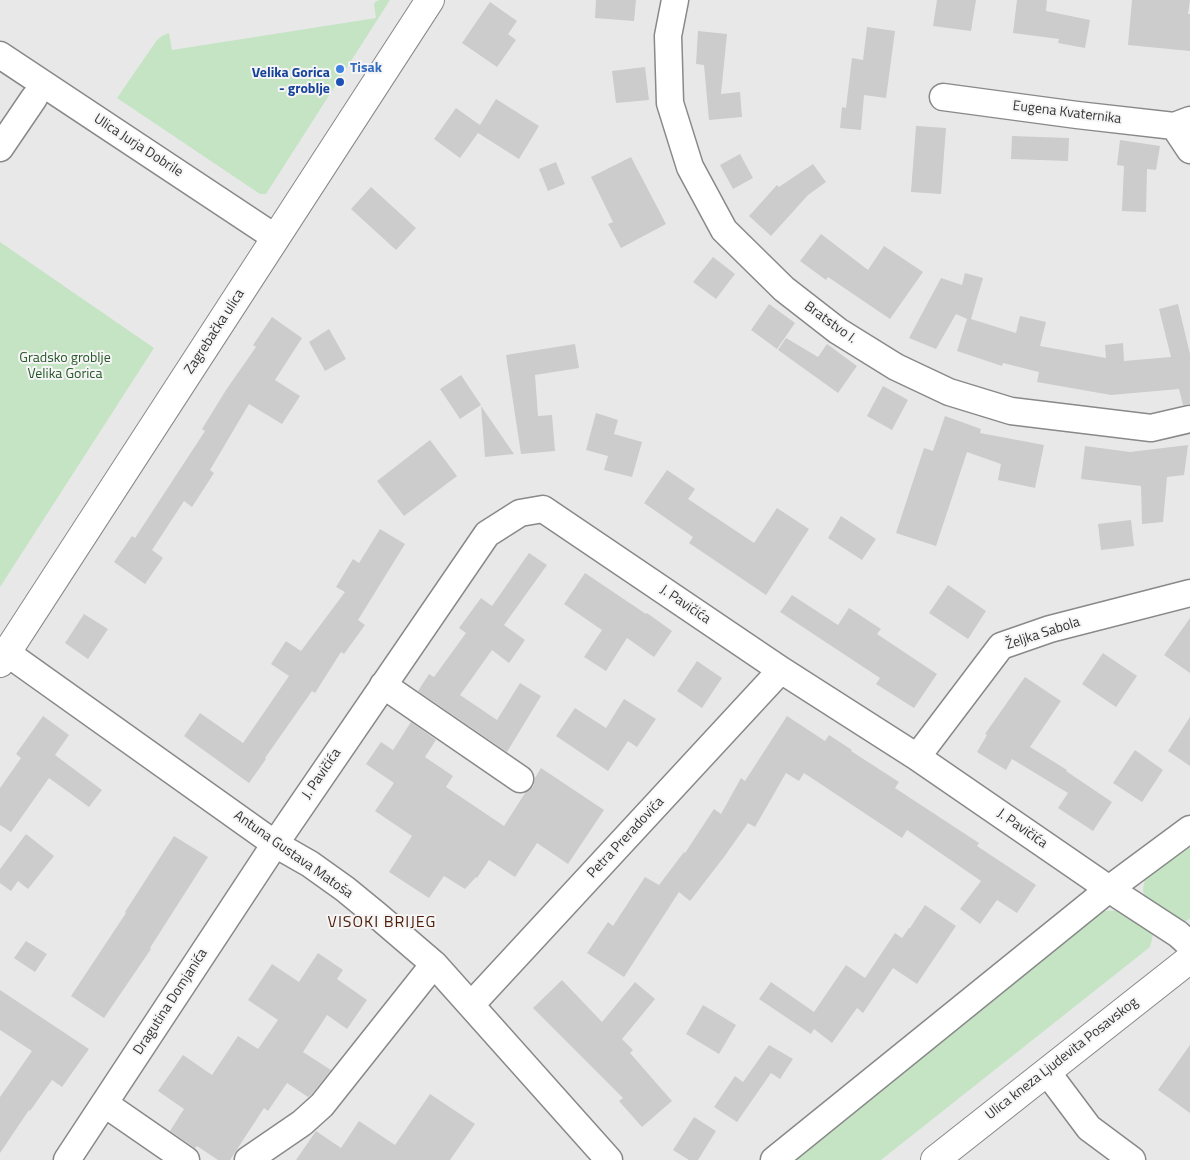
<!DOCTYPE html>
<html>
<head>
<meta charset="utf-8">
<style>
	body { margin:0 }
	canvas { display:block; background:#e8e8e9 }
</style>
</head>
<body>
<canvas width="1190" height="1160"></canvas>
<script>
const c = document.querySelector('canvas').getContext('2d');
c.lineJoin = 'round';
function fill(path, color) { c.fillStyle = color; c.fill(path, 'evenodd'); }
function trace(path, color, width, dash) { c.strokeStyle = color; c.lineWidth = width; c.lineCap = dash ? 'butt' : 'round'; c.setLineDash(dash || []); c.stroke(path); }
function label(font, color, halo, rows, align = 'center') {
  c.font = font + ' "Titillium Web",sans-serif'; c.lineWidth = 4; c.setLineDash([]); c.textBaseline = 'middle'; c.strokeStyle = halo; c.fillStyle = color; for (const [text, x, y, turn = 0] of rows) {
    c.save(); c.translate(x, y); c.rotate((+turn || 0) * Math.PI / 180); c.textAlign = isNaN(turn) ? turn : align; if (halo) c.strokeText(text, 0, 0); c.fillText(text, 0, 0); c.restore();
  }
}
const green = new Path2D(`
	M379,0H390L266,194H260L117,98L157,40L162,36L169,33L172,50L376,18L374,5L375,2Z
	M0,242L154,348L0,587Z
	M1190,841V918L1180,926C1170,918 1144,903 1143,891C1143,885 1145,880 1147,875Z
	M1104,911C1108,911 1112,910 1116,911C1129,913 1145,926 1153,935L1150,947L881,1160H790L1092,918Z`);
const building = new Path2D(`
	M596,0H636L634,21L595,18Z
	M937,0H976L971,31L933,26Z
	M1017,0H1047L1046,11L1090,20L1085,48L1058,43L1059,39L1013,33Z
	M1132,0H1190L1188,14H1190V51L1128,45Z
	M490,2L517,21L508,34L516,40L497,67L462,43Z
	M867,27L895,31L886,98L864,95L861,130L840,128L842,107L846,108L852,58L863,60Z
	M698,31L727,34L721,94L740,92L742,117L709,120L704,65L696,64Z
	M645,67L649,100L616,103L612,71Z
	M496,99L539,126L519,159L478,133L460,158L434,139L456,108L480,125Z
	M916,126L946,128L941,194L911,192Z
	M1012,136L1069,138L1068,161L1011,159Z
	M1120,140L1160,146L1156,170L1147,169L1146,212L1122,211L1124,166L1117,165Z
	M740,154L753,178L733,189L720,165Z
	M631,157L666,224L621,248L608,224L613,222L591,177Z
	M556,162L565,184L548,191L539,169Z
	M813,164L826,182L808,195L771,236L749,216L777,185L779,187Z
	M371,187L416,228L396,250L351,209Z
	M821,234L868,270L884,246L923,272L890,319L828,277L826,280L800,261Z
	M713,257L735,274L716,299L693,282Z
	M965,273L983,278L971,319L1016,333L1020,316L1046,322L1040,346L1106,358L1105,345L1123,343L1124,361L1171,357L1159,309L1178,304L1190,354V404L1183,405L1179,389L1111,395L1037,382L1039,372L1003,363L1002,366L957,351L967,319L956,314L936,349L909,338L941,278L962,285Z
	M769,304L795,323L777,349L751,330Z
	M272,317L302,338L275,380L300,396L282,424L249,404L210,470L214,473L192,507L184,501L152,550L163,558L145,584L114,562L132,536L135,538L205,431L202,429L226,390L256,347L253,345Z
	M329,329L346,359L325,371L309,342Z
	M786,338L818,357L827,344L857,366L838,393L778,350Z
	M575,344L579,368L535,375L538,416L552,415L555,451L521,454L506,355Z
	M461,375L481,405L460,419L440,389Z
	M883,386L908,400L892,430L867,416Z
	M481,406L514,454L485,457Z
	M596,413L618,420L614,434L642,442L632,477L604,470L608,456L586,450Z
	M945,416L981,429L980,433L1044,445L1035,488L998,480L1001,464L967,452L936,546L896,533L924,448L933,451Z
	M430,440L457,476L404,516L377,481Z
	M1188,445L1184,475L1167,477L1163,522L1142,524L1141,486L1081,479L1085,446L1130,452Z
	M667,470L695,489L688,499L754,543L777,508L809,529L766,595L689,543L693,537L644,503Z
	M841,516L876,539L862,560L828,538Z
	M1131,520L1134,546L1101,550L1098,524Z
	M380,529L405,544L358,620L365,625L344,654L341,652L315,693L312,691L265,758L266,759L249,783L184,736L200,713L243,743L289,676L271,664L286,641L301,651L345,592L336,587L353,559L359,563Z
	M529,553L547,565L504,625L525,640L509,663L492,650L460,695L497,720L520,683L541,696L507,752L418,691L429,674L434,677L466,633L459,628L481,598L492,606Z
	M585,573L646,614L647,613L672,631L654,657L627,638L606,671L584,657L602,630L564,604Z
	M948,585L986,611L968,639L929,613Z
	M792,595L838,625L849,608L881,629L877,634L937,674L914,708L876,684L880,678L780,612Z
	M84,614L108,629L88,659L65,643Z
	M1190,618V673L1164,655Z
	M1103,653L1137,676L1116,707L1082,684Z
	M697,661L722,678L702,708L677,691Z
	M1025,677L1061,701L1030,747L1067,770L1066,771L1112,802L1093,831L1058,808L1068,793L1012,759L1006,770L977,752L987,735L985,734Z
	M624,699L656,719L637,747L628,741L608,771L556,736L575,708L606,728Z
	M43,716L69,735L55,755L102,790L89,807L49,778L11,832L0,825V788L21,758L16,754Z
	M787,716L825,741L829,735L852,750L851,751L899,782L895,788L979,843L977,846L1036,885L1017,913L997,900L980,924L960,909L981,881L907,830L902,838L804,773L799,781L786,773L755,827L748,823L724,857L690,901L679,892L624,977L587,953L608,922L613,926L645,877L659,885L684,852L685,853L714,809L721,814L741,778L745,781Z
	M1190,717V766L1168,751Z
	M411,722L436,740L425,757L453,776L446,787L504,826L525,793L533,787L535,778L541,768L604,810L568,864L537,843L515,877L489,860L477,878L476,877L465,889L444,876L429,898L389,872L412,836L375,811L394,783L366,764L381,742L393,750Z
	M1135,750L1163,770L1142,802L1113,783Z
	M26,834L54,856L28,889L18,881L11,891L0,883V869Z
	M174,836L208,857L150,948L151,949L104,1018L71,996L126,913L125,912Z
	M925,905L956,926L917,984L893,968L863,1013L857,1008L832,1043L814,1029L811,1034L759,999L771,982L814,1012L846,965L865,978L895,933L902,938L909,928H910Z
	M26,941L47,954L35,972L14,958Z
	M318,953L343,970L337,979L367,1000L347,1029L327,1015L303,1052L331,1070L311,1095L308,1097L287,1083L268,1111L264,1108L230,1160H218L197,1146L195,1148L170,1131L184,1109L158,1091L183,1055L212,1075L238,1036L258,1049L278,1020L248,1000L272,964L299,982Z
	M562,980L602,1022L635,982L655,999L622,1039L633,1050L630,1053L672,1101L642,1127L619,1101L623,1098L533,1008Z
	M0,990L89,1049L62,1087L52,1080L30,1111L29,1110L0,1153V1097L32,1051L0,1030Z
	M703,1005L736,1025L719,1054L686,1034Z
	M769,1045L793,1059L780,1079L771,1073L737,1122L714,1107L735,1076L743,1082Z
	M1190,1045V1113L1158,1090Z
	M430,1094L475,1124L450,1160H296L316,1131L341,1148L359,1121L395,1145Z
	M694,1117L716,1131L698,1160H689L673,1150Z`);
const minor = new Path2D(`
	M675,0L668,36L670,103L690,167L724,230L784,289L838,331L896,367L949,392L1011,411L1151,428L1190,419
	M0,55L276,238
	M943,97L1077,115L1174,126L1190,120
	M1174,126L1190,150
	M0,148L34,98
	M7,653L275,844L310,864L345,889L378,916L434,964L609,1160
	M383,685L520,779
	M917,757L1001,646L1050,629L1190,593
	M471,1005L781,670
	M1047,1072L1089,1128L1132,1160
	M105,1104L186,1160
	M67,1160L275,844L487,534L520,513L543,509L781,670L917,757L1109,889L1178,934L1190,945
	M248,1160L302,1123L322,1105L434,964
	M774,1160L1109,889L1190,829`);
const major = new Path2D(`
	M0,663L430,0
	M935,1160L1190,959`);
const markers = [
	[340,69,5,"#3f7fe0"],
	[340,82,5,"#1a4fb4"]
];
const shopNames = [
	["Tisak",350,69]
];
const transitNames = [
	["Velika Gorica",330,74],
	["- groblje",330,90]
];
const streetNames = [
	["Eugena Kvaternika",1067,113,7],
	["Ulica Jurja Dobrile",138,146,33],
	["Bratstvo I.",830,323,36],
	["Zagrebačka ulica",215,332,-57],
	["J. Pavičića",685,605,34],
	["Željka Sabola",1043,634,-18],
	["J. Pavičića",322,774,-56],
	["J. Pavičića",1022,829,35],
	["Petra Preradovića",626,838,-47],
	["Antuna Gustava Matoša",293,855,35],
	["Dragutina Domjanića",171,1002,-57],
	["Ulica kneza Ljudevita Posavskog",1062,1059,-38]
];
const parkNames = [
	["Gradsko groblje",65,359],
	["Velika Gorica",65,375]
];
const quarterNames = [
	["VISOKI BRIJEG",382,923]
];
fill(green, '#c5e4c4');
fill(building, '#cccccd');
trace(minor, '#89898a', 29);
trace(major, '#89898a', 30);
trace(minor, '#fff', 26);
trace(major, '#fff', 28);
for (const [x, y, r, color] of markers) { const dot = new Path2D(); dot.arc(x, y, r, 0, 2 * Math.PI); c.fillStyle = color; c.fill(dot); trace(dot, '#f5f5f6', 2); }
label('bold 14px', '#366cbe', '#f5f5f6', shopNames, 'left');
label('bold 14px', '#164399', '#f5f5f6', transitNames, 'right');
label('14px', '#353535', '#f5f5f6', streetNames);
label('14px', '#285829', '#f5f5f6', parkNames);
c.letterSpacing = '1px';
label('16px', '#4e1d0a', '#f5f5f6', quarterNames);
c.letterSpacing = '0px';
</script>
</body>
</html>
